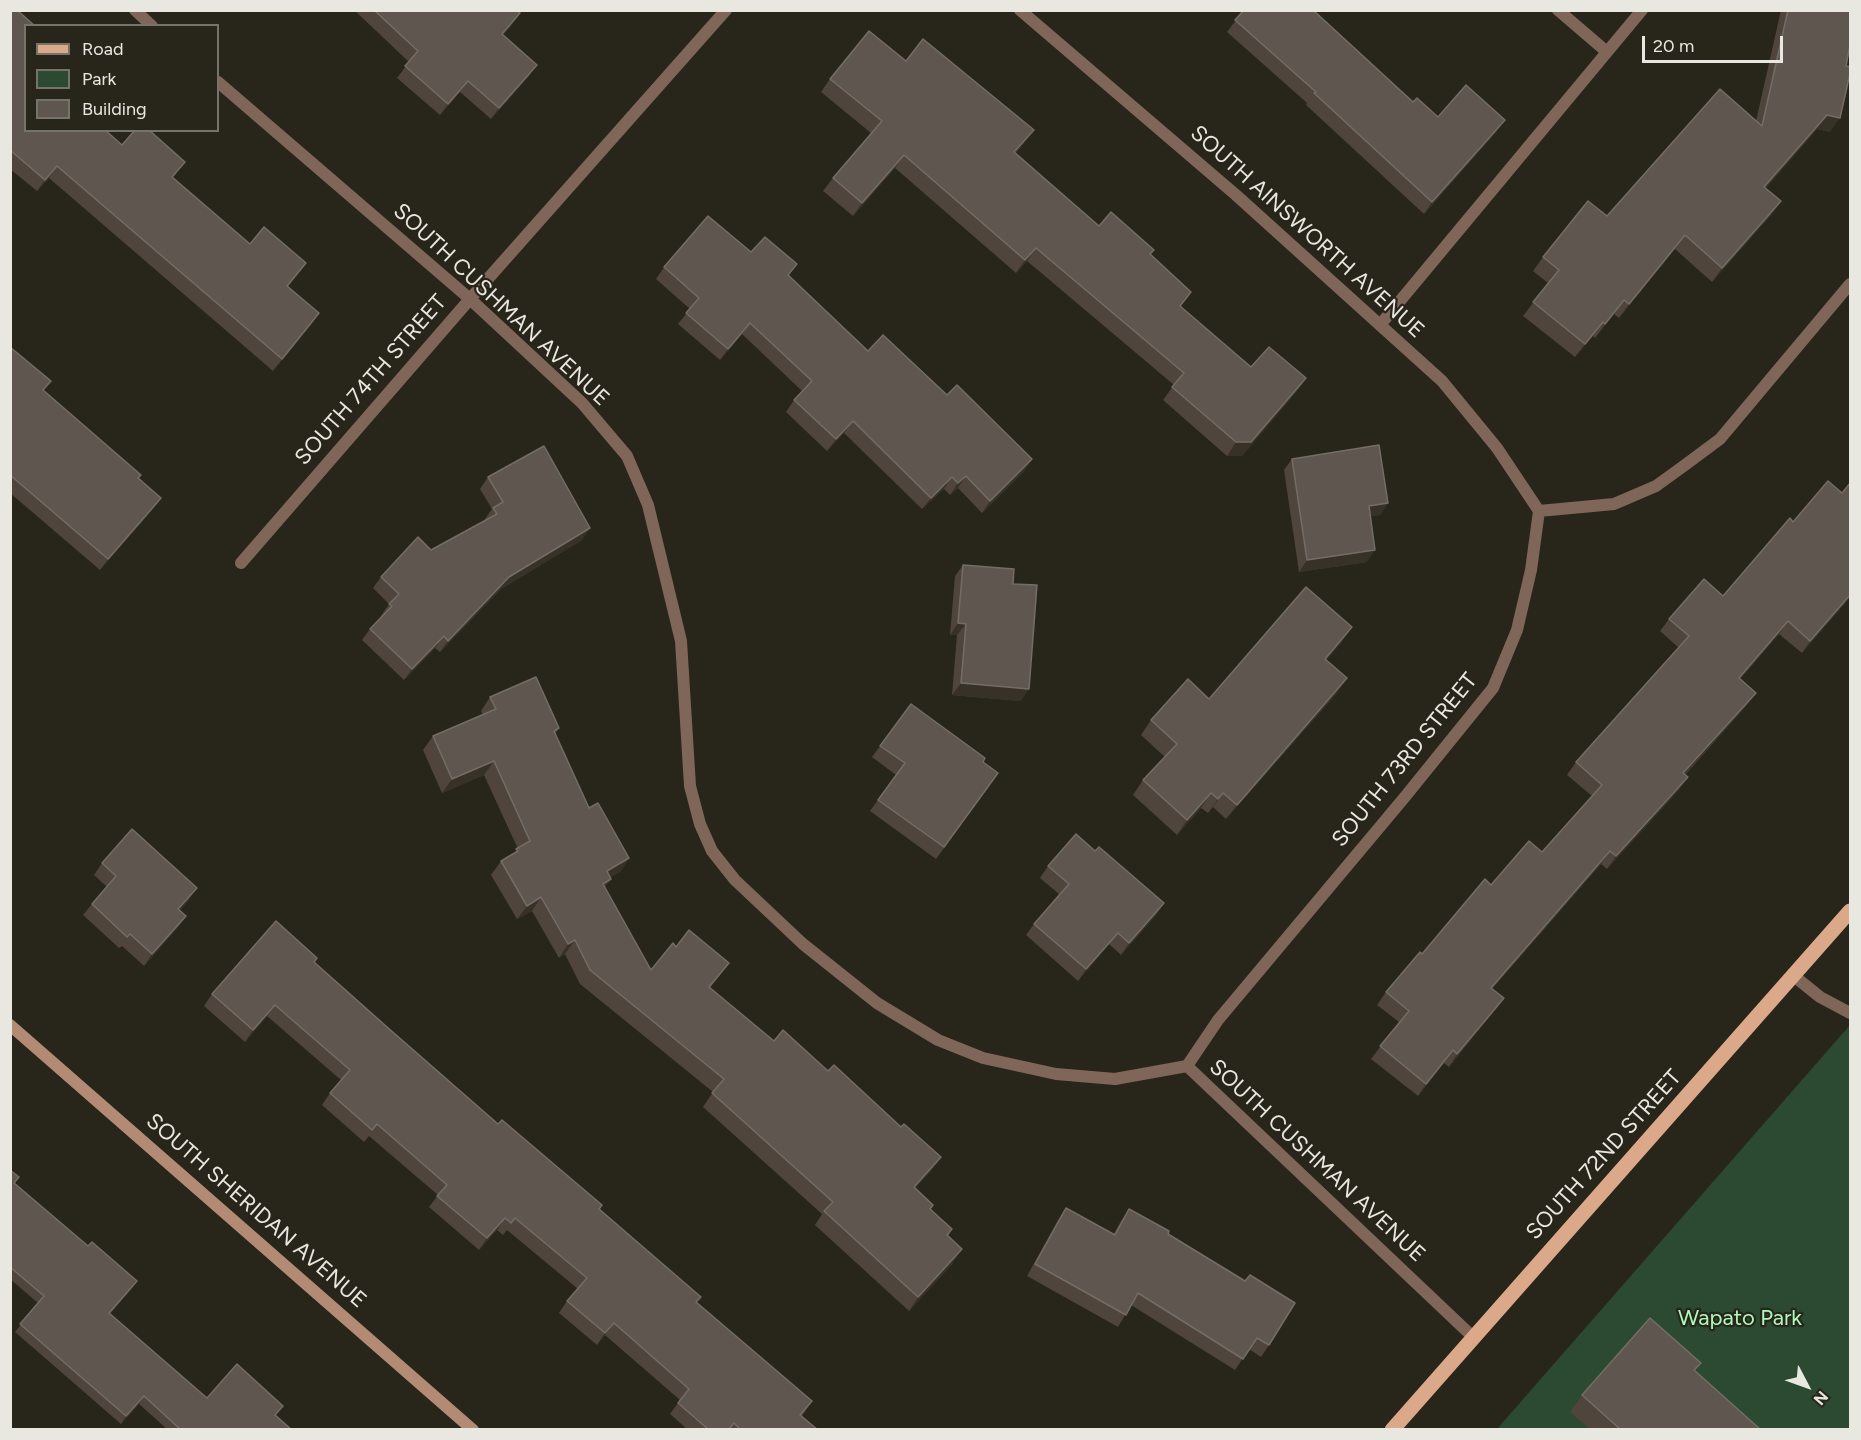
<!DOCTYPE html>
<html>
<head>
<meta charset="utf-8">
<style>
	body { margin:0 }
	#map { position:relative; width:1861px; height:1440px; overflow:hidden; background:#28251b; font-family:Figtree,sans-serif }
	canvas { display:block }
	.frame { position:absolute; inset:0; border:12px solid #e8e7e0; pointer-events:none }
	.legend { position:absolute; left:24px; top:24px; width:195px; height:108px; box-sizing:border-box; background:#28251b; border:2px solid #75736a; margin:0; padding:8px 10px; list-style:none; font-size:18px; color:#e8e7e0 }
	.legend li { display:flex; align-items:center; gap:12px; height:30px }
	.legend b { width:30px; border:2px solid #75736a }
	.north { position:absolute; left:1777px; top:1356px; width:60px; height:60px; -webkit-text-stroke:4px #28251b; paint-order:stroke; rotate:131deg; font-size:16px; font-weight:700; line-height:24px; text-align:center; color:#e8e7e0 }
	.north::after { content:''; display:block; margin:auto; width:21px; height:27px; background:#e8e7e0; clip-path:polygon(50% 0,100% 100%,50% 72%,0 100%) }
	.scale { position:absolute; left:1642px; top:36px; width:141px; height:27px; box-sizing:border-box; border:3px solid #e8e7e0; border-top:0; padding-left:8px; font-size:18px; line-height:21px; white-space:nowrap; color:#e8e7e0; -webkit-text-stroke:4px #28251b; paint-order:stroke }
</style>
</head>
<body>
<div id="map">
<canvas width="1861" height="1440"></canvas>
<div class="frame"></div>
<ul class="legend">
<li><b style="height:8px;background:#dba88a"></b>Road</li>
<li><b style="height:16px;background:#2b4a31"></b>Park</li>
<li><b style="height:16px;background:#5f574f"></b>Building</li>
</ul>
<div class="north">N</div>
<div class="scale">20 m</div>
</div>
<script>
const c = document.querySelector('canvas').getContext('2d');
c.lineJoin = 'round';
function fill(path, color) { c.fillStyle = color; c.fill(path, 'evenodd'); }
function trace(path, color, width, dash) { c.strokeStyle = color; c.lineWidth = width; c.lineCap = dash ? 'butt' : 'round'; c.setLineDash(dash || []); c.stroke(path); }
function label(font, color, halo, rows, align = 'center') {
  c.font = font + ' Figtree,sans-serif'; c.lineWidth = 4.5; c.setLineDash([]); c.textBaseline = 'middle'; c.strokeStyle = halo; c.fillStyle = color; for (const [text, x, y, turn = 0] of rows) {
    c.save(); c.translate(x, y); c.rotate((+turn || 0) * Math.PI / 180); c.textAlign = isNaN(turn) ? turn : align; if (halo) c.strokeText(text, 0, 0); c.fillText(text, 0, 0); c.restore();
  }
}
const green = new Path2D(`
	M1850,1025V1429H1497Z`);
const lane = new Path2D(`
	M1558,10L1607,52
	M1380,325L1642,10
	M1794,976L1820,997L1850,1013`);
const street = new Path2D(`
	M135,10L152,26
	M1020,10L1236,195L1442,381L1497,448L1539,511
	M218,82L470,299L582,403L627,456L648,505L681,641L690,786L700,824L712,851L735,880L803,944L877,1003L938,1040L983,1058L1056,1074L1115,1079L1187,1066
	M1539,511L1614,504L1656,486L1685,465L1720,439L1850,284
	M241,563L470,299L726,10
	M1187,1066L1218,1020L1404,798L1493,688L1517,630L1531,570L1539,511
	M1187,1066L1473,1337`);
const secondary = new Path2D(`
	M10,1025L473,1430`);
const primary = new Path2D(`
	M1392,1430L1850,911`);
const wall = new Path2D(`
	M10,10L26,130L122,145L177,173L173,177L250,244L306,263L288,287L319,313L311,325L273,371L49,178L37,191L10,169Z
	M354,10H517L512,25L503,35L529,76L491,119L460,92L440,115L397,78L409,62Z
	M1241,10H1315L1314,12L1413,102L1438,117L1497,131L1424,214L1306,105L1307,103L1227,32L1242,12Z
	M1781,10H1851L1830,132L1817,129L1766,188L1781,201L1771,215L1712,282L1675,249L1619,318L1614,314L1595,338L1593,336L1575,357L1523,316L1548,283L1533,271L1543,257L1756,121Z
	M906,61L1024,143L1016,153L1099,226L1151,255L1180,307L1251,367L1306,378L1296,392L1242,456H1227L1163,400L1174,385L1027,261L1016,273L895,168L853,216L823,191L833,178L871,133L821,92L830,79Z
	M751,252L789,276L868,351L947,395L1032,459L1024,471L982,513L958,488L950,495L944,489L922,509L844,433L827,451L786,412L794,400L802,391L742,334L720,360L678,324L690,309L656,279L664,267Z
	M10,347L44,391L161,498L153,509L100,570L10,493Z
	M1292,459L1388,503L1380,515L1370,516L1367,562L1299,572L1284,470Z
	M488,477L582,540L501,589L440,652L435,648L404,680L362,640L370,629L382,616H381L389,604L373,588L381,577L486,520L485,519L492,509L480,489Z
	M1851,482V596L1802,653L1779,634L1740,679L1747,705L1685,775L1679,790L1607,869L1601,864L1492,989L1504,998L1495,1010L1449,1067L1444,1063L1418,1096L1371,1059L1399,1022L1377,1005L1386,992L1422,954L1491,885L1542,852L1592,796L1567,775L1576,762L1679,648L1660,631L1669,619L1723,596L1793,522L1842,493Z
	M963,565L1013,584L1021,701L952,695L957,635H950L955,576Z
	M1342,642L1326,660L1337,693L1226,819L1213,807L1208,813L1201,808L1177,835L1133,795L1143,780L1165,757L1141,735L1151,720L1209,699Z
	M490,697L559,728L555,734L589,808L629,858L620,872L610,877L611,879L605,887L651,970L676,947L729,963L710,988L774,1041L828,1071L941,1157L931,1171L915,1188L933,1205L930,1209L952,1229L948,1236L953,1263L909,1311L815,1225L822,1214L703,1107L713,1092L580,984L565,954L559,958L532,911L517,919L491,875L501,861L513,854L518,849L484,775L442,793L423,750L433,736L483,715L481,711Z
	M911,704L983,762L990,785L936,859L870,811L896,775L872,757Z
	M1095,851L1164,903L1156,915L1121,955L1109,944L1078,981L1026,935L1034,924L1059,894L1040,878L1048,866Z
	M102,863L189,900L180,910L186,916L178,927L144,966L122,946L119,948L83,915L92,904L107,887L94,875Z
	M314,962L498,1124L599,1209L697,1303L812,1401L802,1416L818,1430H688L670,1414L680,1400L605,1335L597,1345L559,1313L567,1301L578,1289L507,1230L503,1235L497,1230L479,1250L429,1207L438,1195L369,1136L364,1142L322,1105L330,1093L341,1080L267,1016L245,1042L204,1006L212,994Z
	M10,1170L15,1183L88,1246L137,1281L132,1288L110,1314L207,1398L276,1415L292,1430H168L139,1404L121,1424L15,1332L38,1303L10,1279Z
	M1066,1208L1113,1235L1121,1221L1129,1209L1168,1234L1269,1345L1261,1357L1249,1349L1235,1370L1131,1305L1118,1327L1027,1276L1058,1220Z
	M1701,1363L1695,1371L1761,1430H1591L1570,1412L1582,1395Z`);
const shadedWall = new Path2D(`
	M520,13L512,25L494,46L502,34Z
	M537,65L529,76L491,119L499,108Z
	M468,81L460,92L440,115L448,104Z
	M1827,115L1840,118L1830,132L1817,129L1755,201L1764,187Z
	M1505,120L1497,131L1424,214L1432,202Z
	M1034,130L1024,143L1005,165L1014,152Z
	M904,155L895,168L853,216L862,203Z
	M57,166L49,178L37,191L45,180Z
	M1781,201L1771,215L1712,282L1722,268Z
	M1685,235L1675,249L1619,318L1629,304Z
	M1036,248L1027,261L1016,273L1025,260Z
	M306,263L298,274L279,298L287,286Z
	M1624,300L1614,314L1595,338L1605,324Z
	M319,313L311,325L273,371L282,359Z
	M1603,322L1593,336L1575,357L1585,344Z
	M750,323L742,334L720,360L728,349Z
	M1306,378L1296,392L1242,456H1227L1236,442Z
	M853,421L844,433L827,451L836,439Z
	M1032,459L1024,471L982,513L990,501Z
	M966,476L958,488L950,495L958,483Z
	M952,477L944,489L922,509L931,498Z
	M161,498L153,509L100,570L108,559Z
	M1388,503L1380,515L1361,518L1369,506Z
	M590,528L582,540L501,589L440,652L448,641L509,577Z
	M1375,550L1367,562L1299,572L1307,560Z
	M1851,594V596L1802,653L1810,641Z
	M1788,621L1779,634L1730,690L1739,678Z
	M958,623L966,624L957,635H950Z
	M1352,627L1342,642L1315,674L1325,659Z
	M444,636L435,648L404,680L412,669Z
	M1347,678L1337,693L1226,819L1237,805Z
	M961,683L1029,689L1021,701L952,695Z
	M1756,693L1747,705L1674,786L1683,773Z
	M494,761L484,775L442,793L452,779Z
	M1688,777L1679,790L1607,869L1616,856Z
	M1211,793L1201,808L1177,835L1187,820Z
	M1223,793L1213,807L1208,813L1218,799Z
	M1610,851L1601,864L1482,1000L1491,988Z
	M629,858L620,872L597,885L607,871Z
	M611,879L601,893L603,884Z
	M197,888L189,900L170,921L178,909Z
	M541,897L532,911L517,919L527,906Z
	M1164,903L1156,915L1121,955L1129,943Z
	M186,916L178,927L144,966L152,954Z
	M1118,933L1109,944L1078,981L1086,969Z
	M575,940L565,954L559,958L568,944Z
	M729,963L719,976L699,1001L709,987Z
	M1504,998L1495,1010L1449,1067L1457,1054Z
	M275,1005L267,1016L245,1042L253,1030Z
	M1453,1050L1444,1063L1418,1096L1426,1084Z
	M941,1157L931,1171L904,1201L914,1187Z
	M505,1218L497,1230L479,1250L487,1238Z
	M962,1249L953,1263L909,1311L918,1297Z
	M137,1281L132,1288L103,1321L109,1313Z
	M614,1323L605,1335L597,1345L605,1333Z
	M144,1396L139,1404L121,1424L126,1416Z`);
const building = new Path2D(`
	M10,10H17L35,26H26V130H105L122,145L135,130H149L185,162L172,177L250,244L264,227L306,263L287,286L319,313L282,359L57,166L45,180L10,150Z
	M374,10H517L520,13L502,34L537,65L499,108L468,81L448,104L405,66L418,51Z
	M1244,10H1313L1413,102L1417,98L1438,117L1466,85L1505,120L1432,202L1314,93L1316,92L1235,20Z
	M1788,10H1851V40L1846,66L1851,67V69L1840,118L1827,115L1764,187L1781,201L1722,268L1685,235L1629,304L1624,300L1605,324L1603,322L1585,344L1533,302L1559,270L1543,257L1588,201L1607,216L1720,89L1762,126Z
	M869,31L906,61L923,39L1034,130L1014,152L1099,226L1111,212L1154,250L1150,254L1191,292L1180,306L1251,367L1269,347L1306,378L1251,442H1236L1172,387L1184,373L1036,248L1025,260L904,155L862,203L833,178L882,121L830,79Z
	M708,216L751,252L765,237L797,264L788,275L868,351L883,335L947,395L957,385L1032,459L990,501L966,476L958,483L952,477L931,498L853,421L836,439L794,400L812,381L750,323L728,349L686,313L699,298L664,267Z
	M10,347L51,381L43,390L141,475L138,478L161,498L108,559L10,475Z
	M1379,445L1388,503L1369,506L1375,550L1307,560L1292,459Z
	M544,446L590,528L509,577L448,641L444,636L412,669L370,629L392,606L389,604L399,594L381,577L418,537L431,550L497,514L493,508L503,502L488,477Z
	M1828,481L1842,493L1851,482V594L1810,641L1788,621L1739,678L1756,693L1683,773L1688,777L1616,856L1610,851L1491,988L1504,998L1457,1054L1453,1050L1426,1084L1380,1046L1409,1011L1386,992L1420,952L1422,954L1485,879L1491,885L1529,841L1542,852L1602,785L1576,762L1689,636L1669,619L1704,579L1723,596L1790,518L1793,522Z
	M963,565L1014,569L1013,584L1037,585L1029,689L961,683L966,624L958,623Z
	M1306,587L1352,627L1325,659L1347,678L1237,805L1223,793L1218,799L1211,793L1187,820L1143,780L1177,744L1151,720L1188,679L1209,699Z
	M536,677L559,728L554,731L589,808L598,803L629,858L607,871L611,879L603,884L651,970L673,943L676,947L689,930L729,963L709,987L774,1041L783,1030L828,1071L834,1065L901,1127L904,1124L941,1157L914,1187L933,1205L930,1209L952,1229L947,1235L962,1249L918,1297L824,1211L833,1202L712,1093L724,1079L590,970L575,940L568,944L541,897L527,906L501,861L518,851L516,849L530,841L494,761L452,779L433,736L496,709L490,697Z
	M911,704L985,758L983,762L998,773L944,847L878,800L905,763L880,746Z
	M132,829L197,888L178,909L186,916L152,954L130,934L127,937L92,904L116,876L102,863Z
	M1076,834L1095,851L1099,847L1164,903L1129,943L1118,933L1086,969L1034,924L1069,884L1048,866Z
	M276,921L317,958L314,962L387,1027L498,1124L502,1120L602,1205L599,1209L701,1297L696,1302L812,1401L800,1415L818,1430H741L734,1423L728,1430H709L678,1403L689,1389L614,1323L605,1333L567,1301L587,1278L515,1218L511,1223L505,1218L487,1238L437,1196L447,1185L377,1124L372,1130L330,1093L350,1070L275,1005L253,1030L212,994Z
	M10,1170L19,1177L14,1183L88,1246L92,1242L137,1281L109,1313L207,1398L237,1364L283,1406L275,1415L292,1430H181L144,1396L126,1416L20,1324L44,1296L10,1267Z
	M1066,1208L1115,1235L1129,1209L1169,1231L1168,1234L1245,1281L1250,1275L1295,1303L1269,1345L1257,1338L1243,1359L1138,1293L1126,1315L1035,1264Z
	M1650,1318L1701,1363L1694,1370L1761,1430H1621L1582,1395Z`);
const streetNames = [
	["SOUTH AINSWORTH AVENUE",1307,232,42],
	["SOUTH CUSHMAN AVENUE",501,305,43],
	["SOUTH 74TH STREET",371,380,-49],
	["SOUTH 73RD STREET",1405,760,-51],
	["SOUTH 72ND STREET",1604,1155,-48],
	["SOUTH CUSHMAN AVENUE",1317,1161,43],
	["SOUTH SHERIDAN AVENUE",256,1211,41]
];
const parkNames = [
	["Wapato Park",1740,1319]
];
fill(green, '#2b4a31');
trace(lane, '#7f6658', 12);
trace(street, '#7f6658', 12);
trace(secondary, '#b38b75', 12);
trace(primary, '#dba88a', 15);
fill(wall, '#4f453d');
fill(shadedWall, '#383128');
fill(building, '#5f574f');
trace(building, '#746d66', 1.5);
label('22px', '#e8e7e0', '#28251b', streetNames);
label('22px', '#acfaba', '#28251b', parkNames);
</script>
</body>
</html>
